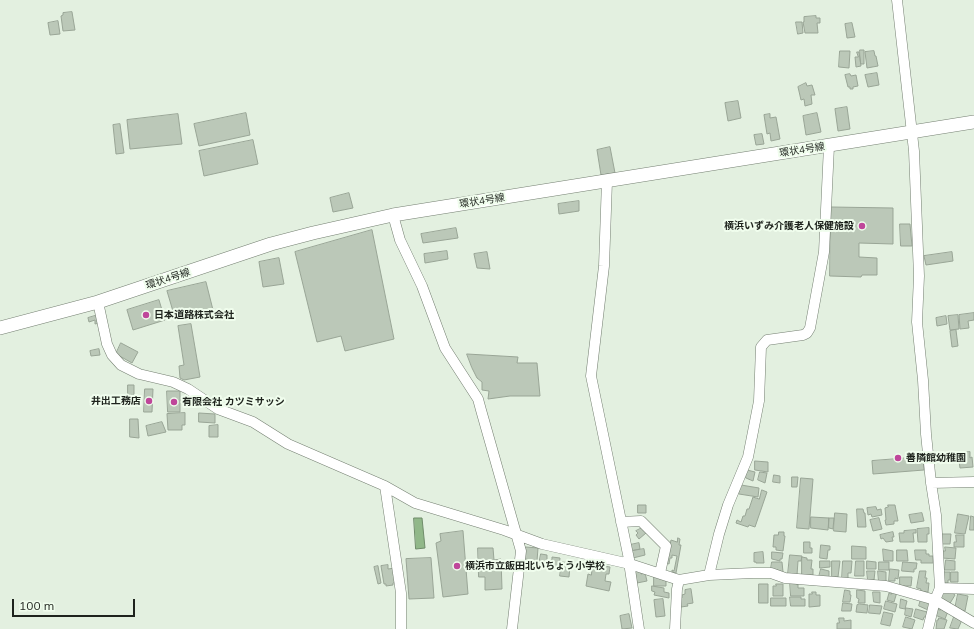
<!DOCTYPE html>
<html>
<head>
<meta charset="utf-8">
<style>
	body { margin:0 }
	#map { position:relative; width:974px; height:629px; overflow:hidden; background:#e3f0e0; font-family:Mulish,sans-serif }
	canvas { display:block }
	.scale { position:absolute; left:12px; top:599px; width:123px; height:18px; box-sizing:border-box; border:2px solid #1e231d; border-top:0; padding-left:5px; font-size:12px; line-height:14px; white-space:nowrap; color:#1e231d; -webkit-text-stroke:3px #f0fded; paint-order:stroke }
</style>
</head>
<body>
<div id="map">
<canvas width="974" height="629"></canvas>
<div class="scale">100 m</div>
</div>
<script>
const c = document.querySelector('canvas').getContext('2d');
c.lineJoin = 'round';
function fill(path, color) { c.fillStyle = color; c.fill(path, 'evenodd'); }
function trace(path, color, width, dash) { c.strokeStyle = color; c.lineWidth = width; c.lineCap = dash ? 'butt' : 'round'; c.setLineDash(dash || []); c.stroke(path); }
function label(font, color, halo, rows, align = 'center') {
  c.font = font + ' Mulish,"Noto Sans JP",sans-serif'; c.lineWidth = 4; c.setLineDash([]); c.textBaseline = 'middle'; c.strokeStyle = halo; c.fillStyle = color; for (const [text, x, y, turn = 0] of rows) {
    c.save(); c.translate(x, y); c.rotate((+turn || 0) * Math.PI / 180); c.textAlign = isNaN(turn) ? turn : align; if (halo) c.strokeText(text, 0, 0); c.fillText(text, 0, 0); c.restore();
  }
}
const water = new Path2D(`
	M414,518H422L425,548L416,549Z`);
const building = new Path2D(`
	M72,12L75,30L63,31L61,16L63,15V13Z
	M816,16V18H820V23H817L818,33H805L803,22H804V17Z
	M58,21L60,34L50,35L48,23Z
	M796,22H802L803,33L798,34Z
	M852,23L855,37L847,38L845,24Z
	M860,50H864V64H861Z
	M840,51H850L849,68L839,67Z
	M874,51L875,56H876L878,66L867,68L865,52Z
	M857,52H859L861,66L856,67L855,57H858Z
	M877,73L879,85L868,87L865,75Z
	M850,74L851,76L856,75L858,86L853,87V89H850V87H848L845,75Z
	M806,83L807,86L812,85L815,95H811L812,104L805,106L804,99L801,100L798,87Z
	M738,101L741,118L728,121L725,103Z
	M847,107L850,129L838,131L835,109Z
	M246,113L250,135L199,146L194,124Z
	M817,113L821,132L806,135L803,116Z
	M178,114L182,144L130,149L127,120Z
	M770,114V118L776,117L780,139L771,141L770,133L767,134L764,115Z
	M120,124L124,153L116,154L113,125Z
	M762,134L764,144L756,145L754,135Z
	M253,140L258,164L204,176L199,151Z
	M610,147L615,173L601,175L597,150Z
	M349,193L353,208L333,212L330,198Z
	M579,201V211L559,214L558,204Z
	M831,207L893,208V244L859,243V257L877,258V275H862L861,277L830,276Z
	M900,224H910L912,246H901Z
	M456,228L458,238L423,243L421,234Z
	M372,230L394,339L345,351L341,336L317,342L295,252Z
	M447,251L448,259L425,263L424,254Z
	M487,252L490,269L477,268L474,254Z
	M952,252L953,261L926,265L924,256Z
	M279,258L284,284L263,287L259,262Z
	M206,282L213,310L175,318L167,291Z
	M159,300L165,320L133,330L127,310Z
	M974,313V320L968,321L969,328L960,329L959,315Z
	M98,315L99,323L95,324V320L89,322L88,318Z
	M958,315L959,329L950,330L948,316Z
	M946,316L947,324L937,326L936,318Z
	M191,324L200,377L184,380L180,378L179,366L184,365L178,326Z
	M956,330L958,346L952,347L950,331Z
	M121,343L138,352L132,363L116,354Z
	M99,349L100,355L91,356L90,351Z
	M467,354L518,357L517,363H537L540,396H510L488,399L489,391L482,390V382L477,378L472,368Z
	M128,385H134V397H128Z
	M145,389H153L152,412H144Z
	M167,391H180V412H168Z
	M185,413V425H182V430H168L167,414Z
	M199,413L215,414V423L199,422Z
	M130,419H138L139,438L130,437Z
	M162,422L166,432L148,436L146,426Z
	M218,425V437H209V426Z
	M970,452V458L972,457L973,467L960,468L958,453Z
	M923,457L924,470L873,474L872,461Z
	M755,461L768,462V472L755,470Z
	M747,470L755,472L753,481L746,478Z
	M760,472L767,473L765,483L758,480Z
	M774,475L780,476V483L773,482Z
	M792,477H798L797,487H792Z
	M801,478L813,479L809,529L797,528Z
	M741,485L759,488L758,497L739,494Z
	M762,490L767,492L755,527L749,525L748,527L736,523L737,520L741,522L743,516H745L747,509H749L753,497L759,499Z
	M638,505H646V513H638Z
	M888,505H895L898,521H894V524L886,525L885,520H886L885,508L888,507Z
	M876,507L877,510L881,509L882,515L872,517L871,514L868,515L867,508Z
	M857,509H863L864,513H865L866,527H858Z
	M835,513L847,514L846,532L834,531Z
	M922,513L924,521L911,523L909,515Z
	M958,514L969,516L965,534L955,533Z
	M971,516L974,517V530H970Z
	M811,517L829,518L828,530L811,528Z
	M829,518H834L833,529L829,528Z
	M879,518L882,529L873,531L870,520Z
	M642,528L646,533L639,539L636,535L638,533L636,531Z
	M929,528V534H927V542H918L917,529Z
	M916,530V533H913L914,542H900L899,533H904V531Z
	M463,531L468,594L443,597L436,543L441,541L440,534Z
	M779,532H784V536H785L783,551L776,550V547H773L774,535H778Z
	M893,532L894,537H892L893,541L886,542L883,538L881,539L880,535Z
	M941,534H951L950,544H941Z
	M956,535H964V547H954V542H956Z
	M678,538L680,539L679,545H681L676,573L672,572V570L674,571L677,556L672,555V558H670L669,564L666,563L671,540L677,542Z
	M804,542H810V548H812V553H804Z
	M639,543L640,549L631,551L630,545Z
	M821,545L830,546V550H828L827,559L820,558Z
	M852,546L866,547V559H852Z
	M526,547L538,548L537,561L525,559Z
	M945,547L956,548L955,559L942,558V551H945Z
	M478,548H493L494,560L501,559L502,589L485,590V577H479Z
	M644,549L645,555L633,558L632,551Z
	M883,549L893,551V561H884Z
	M897,550H907L908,561H897Z
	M915,550H926V554H929V556H933V563H921V560H916Z
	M763,552L764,563H756V562H754V553Z
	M772,552L783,553L782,559H780V561L772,559Z
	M541,554L547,555V560H552V557L560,558L559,567L539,564Z
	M790,555L802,556L801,561H798L797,575L788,574Z
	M802,557L807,558V560H812L811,569H813V575H802Z
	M431,558L434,598L409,599L406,559Z
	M946,560L955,561V570H945Z
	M820,561H830V567L820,568Z
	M832,561H840L838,577H832Z
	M843,561H852L851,573H848V579H842Z
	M856,561H864V576H855Z
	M867,561L876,562V569H867Z
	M562,562L572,563V567L570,566L569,577L560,576Z
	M772,562H782L783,572H778V570H773L771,568Z
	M879,562H889V570H879Z
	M903,562L917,563L916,569H914V572L902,571Z
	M593,564L610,567L609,574H606L605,581L611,582L609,591L586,586L588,574L591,575Z
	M388,565V569L395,568L397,582L393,583V585L386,586V584H384L381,566Z
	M378,566L381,583L378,584L374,567Z
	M821,569L829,571V577H819Z
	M890,569L899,570L898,579L895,578V581H889Z
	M641,571V574L645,573L647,581L637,583L635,572Z
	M867,571H875L874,580H868Z
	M878,571L886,572V582H879Z
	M920,571H926L925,578H927L926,583H929L928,592L920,591L921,589L917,588Z
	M944,572H950V580H948V583H945Z
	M951,572H958V582H951Z
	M654,576L666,579V586H654Z
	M900,577H912L911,586H900Z
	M790,582H796V584H798V588H804V596H791Z
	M759,584H768V603H759Z
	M776,584H783V596H773V586H776Z
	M652,586L664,588V592L669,593V598L654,595L655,592L652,591Z
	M691,589L693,603L687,604L688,606L681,607L679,598H682V595L685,594V590Z
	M845,590L850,591V595H851L850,602H843Z
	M857,590L865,591V603H858L859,599L857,598Z
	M892,591L897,592L894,602L887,600L889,593L891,594Z
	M944,591H950L955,595L949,605L939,599Z
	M812,592H816V595H820V606L809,607V594H812Z
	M873,592H880V603L874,602Z
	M958,594L968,596L965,611L955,609Z
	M790,597H801V599H805V606H791Z
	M771,598H786V606H771Z
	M663,599L665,616L656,617L654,600Z
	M901,599L907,601L905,609L900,608Z
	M921,599L930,602L928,610L919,606Z
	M886,601L897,604L895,612L884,609Z
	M843,603L852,604L851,611H842Z
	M860,604L868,605L867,613L856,612L857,605Z
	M870,605L882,606L880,614L869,613Z
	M906,608L913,609L911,617L905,615Z
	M940,608L948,611L945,619L935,615L936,609L940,610Z
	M916,609L927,612L926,617H924L923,620L914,617Z
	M884,612L893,614L890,626L881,624Z
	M629,614L632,628L622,629L620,616Z
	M906,617L915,620L912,629L903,627Z
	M954,617L962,620L958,629L950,628Z
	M839,618H844V621L851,620V629H837V623H839Z
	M939,618L947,620L944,629H936L937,620H938Z`);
const minor = new Path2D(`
	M897,0L914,151L919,276L917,322L923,380L926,434L931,483L936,515L940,588L935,600L928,629
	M607,181L604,266L591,376L630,564V569L639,629
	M393,215L400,240L422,286L445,348L478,399L481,410L521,551L512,629
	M98,302L107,344L112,355L121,365L139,374L173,382L188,389L218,409L253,422L288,444L385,486L415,503L504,530L542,544L630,564L679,580L709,575L753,573H771L785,578L886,586L935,600L974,623
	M931,483L974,482
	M385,486L401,593V629
	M621,522L641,521L666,546L660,573
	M709,575L719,534L728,505L748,457L759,401L761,347L767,340L803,335L807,333L810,328L824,252L829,146
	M940,588L974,589
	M675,629L677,589L679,580`);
const major = new Path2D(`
	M0,328L98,302L271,244L313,233L393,215L974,122`);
const markers = [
	[862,226,4,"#bf469a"],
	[146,315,4,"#bf469a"],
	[149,401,4,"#bf469a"],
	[174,402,4,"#bf469a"],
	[898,458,4,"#bf469a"],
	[457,566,4,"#bf469a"]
];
const streetNames = [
	["環状4号線",802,150,-9],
	["環状4号線",482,201,-9],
	["環状4号線",168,279,-18]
];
const poiNames = [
	["横浜いずみ介護老人保健施設",854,226,"right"],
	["日本道路株式会社",154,315],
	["井出工務店",141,401,"right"],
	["有限会社 カツミサッシ",182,402],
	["善隣館幼稚園",906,458],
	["横浜市立飯田北いちょう小学校",465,566]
];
fill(water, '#91b889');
trace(water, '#6e8b69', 1);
fill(building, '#bbc8b8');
trace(building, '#99a596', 1);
trace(minor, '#747f71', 11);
trace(major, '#747f71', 14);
trace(minor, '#fff', 10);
trace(major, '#fff', 13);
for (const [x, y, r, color] of markers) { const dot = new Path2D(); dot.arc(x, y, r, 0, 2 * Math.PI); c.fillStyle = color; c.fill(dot); trace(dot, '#f0fded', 1.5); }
label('10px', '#1e231d', '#f0fded', streetNames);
label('bold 10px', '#1e231d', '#f0fded', poiNames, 'left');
</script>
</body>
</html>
